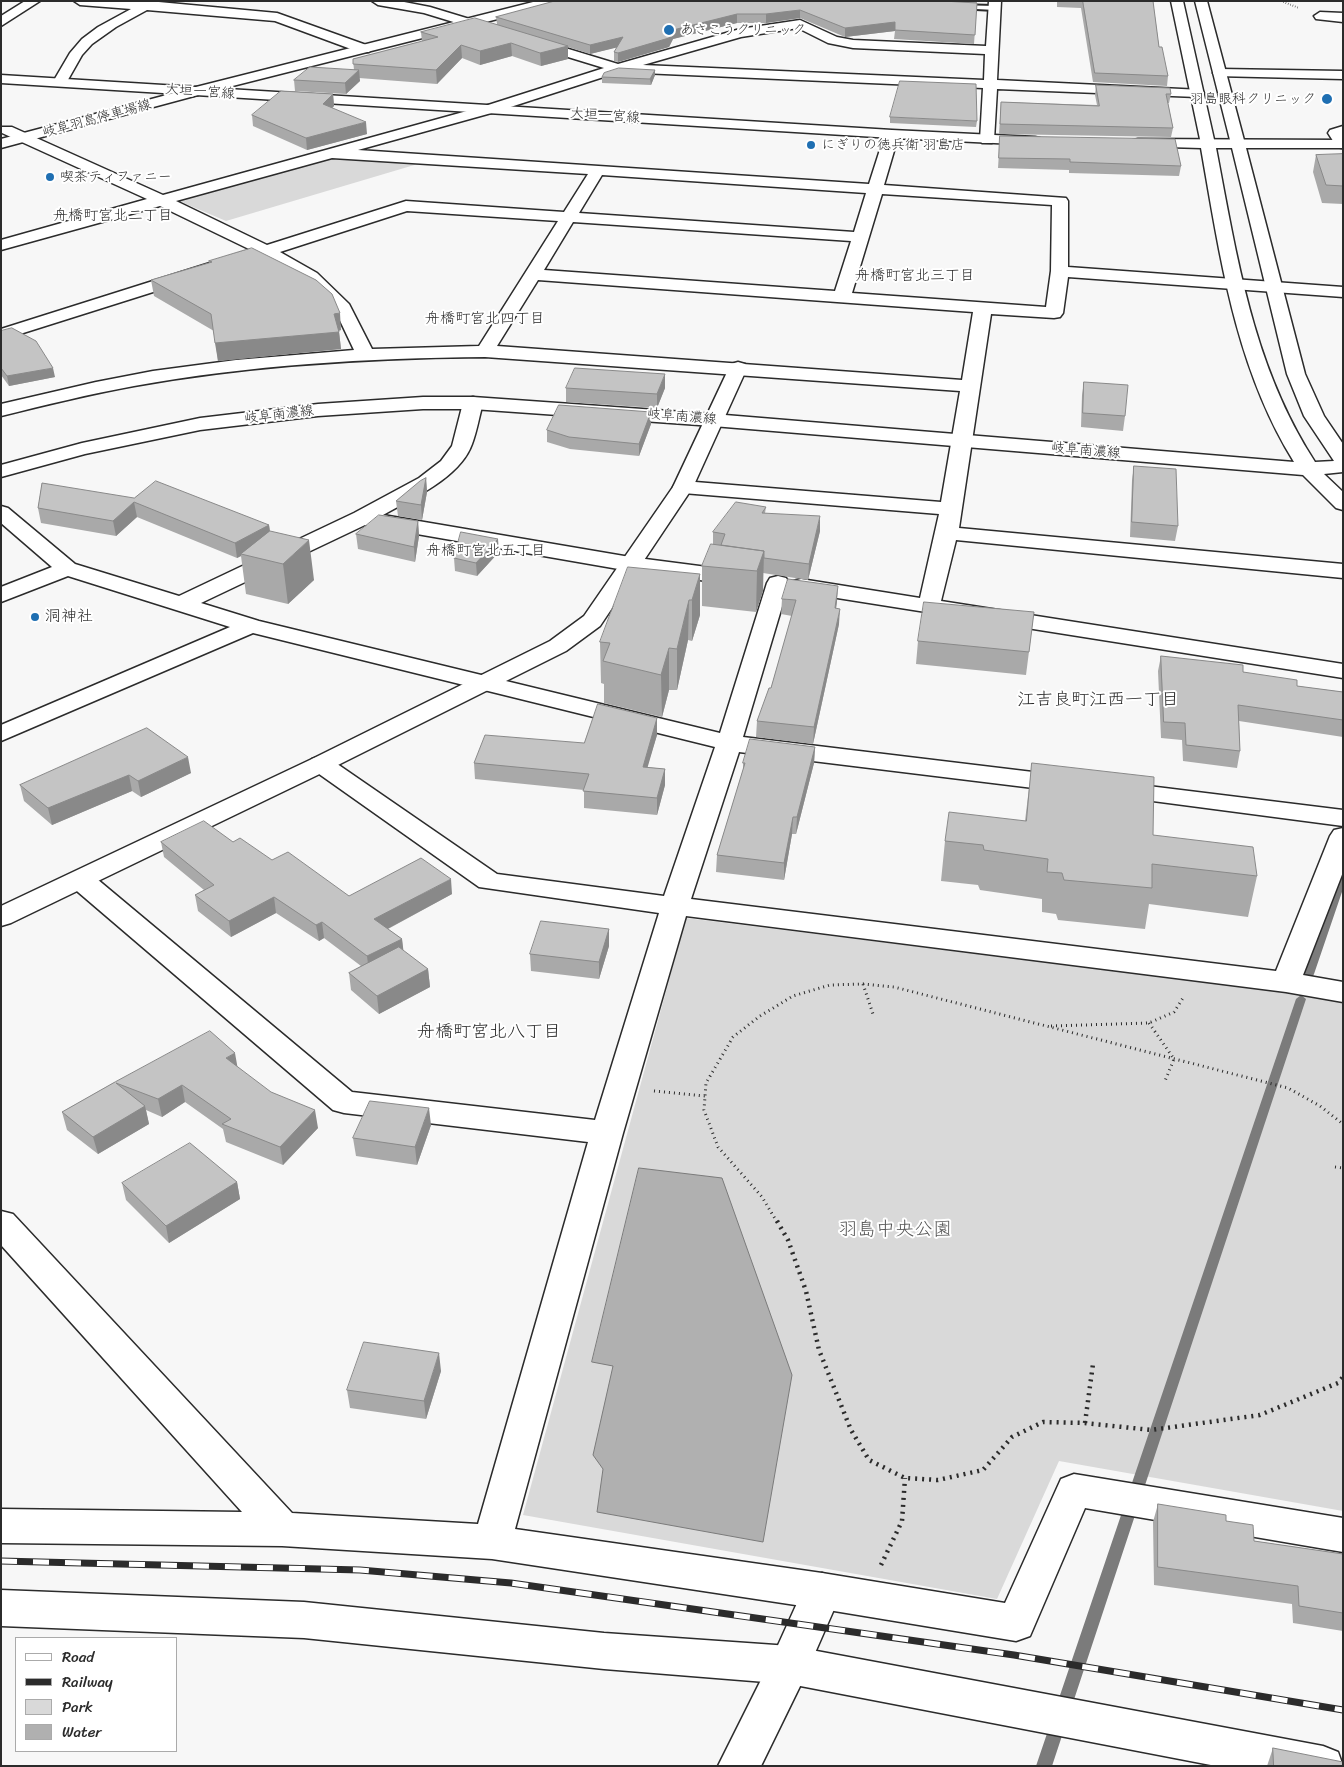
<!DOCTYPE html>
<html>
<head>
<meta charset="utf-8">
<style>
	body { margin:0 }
	#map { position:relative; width:1344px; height:1767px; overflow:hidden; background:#f7f7f7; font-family:Sriracha,sans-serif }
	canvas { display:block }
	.frame { position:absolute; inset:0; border:2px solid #2b2b2b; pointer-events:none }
	.legend { position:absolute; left:15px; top:1637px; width:162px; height:115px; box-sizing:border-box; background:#fff; border:1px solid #aaa; margin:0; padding:6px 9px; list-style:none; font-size:15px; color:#2b2b2b }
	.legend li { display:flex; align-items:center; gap:10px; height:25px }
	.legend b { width:25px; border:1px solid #aaa }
</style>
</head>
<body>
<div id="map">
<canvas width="1344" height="1767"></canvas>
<div class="frame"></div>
<ul class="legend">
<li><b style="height:6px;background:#fff"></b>Road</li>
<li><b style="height:6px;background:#2b2b2b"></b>Railway</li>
<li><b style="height:14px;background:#d9d9d9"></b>Park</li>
<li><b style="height:14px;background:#b0b0b0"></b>Water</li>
</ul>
</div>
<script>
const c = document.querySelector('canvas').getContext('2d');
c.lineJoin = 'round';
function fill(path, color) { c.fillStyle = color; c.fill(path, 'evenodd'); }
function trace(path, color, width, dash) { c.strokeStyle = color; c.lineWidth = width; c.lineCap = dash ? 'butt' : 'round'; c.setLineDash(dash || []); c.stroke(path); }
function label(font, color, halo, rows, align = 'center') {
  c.font = font + ' Sriracha,"Klee One",sans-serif'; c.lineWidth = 4; c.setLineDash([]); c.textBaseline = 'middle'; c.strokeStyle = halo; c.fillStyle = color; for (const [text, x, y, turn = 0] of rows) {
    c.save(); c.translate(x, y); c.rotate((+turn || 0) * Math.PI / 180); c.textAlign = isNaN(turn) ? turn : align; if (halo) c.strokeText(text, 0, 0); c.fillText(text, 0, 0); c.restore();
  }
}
const green = new Path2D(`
	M333,156L421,163L226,221L179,201Z
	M686,918L1343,999V1511L1059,1461L997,1599L523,1515Z`);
const water = new Path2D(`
	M639,1168L722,1178L792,1375L763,1542L597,1512L603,1469L593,1455L613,1366L592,1362Z`);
const stream = new Path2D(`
	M1343,871V889L1314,974L1313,976H1305L1304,974L1338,874Z
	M1301,995L1306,999L1052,1766H1036L1296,999Z`);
const pathFar2 = new Path2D(`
	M1281,1L1299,8`);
const pathFar1 = new Path2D(`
	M863,984L873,1014
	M1149,1023L1174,1059L1165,1081
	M1051,1026L1149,1023L1174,1012L1183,998
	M654,1091L705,1096
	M1335,1167L1343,1168
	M777,1222L762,1197L718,1147L704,1110L706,1083L733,1037L760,1016L793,996L830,985L863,984L894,987L1288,1088L1320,1106L1343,1124`);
const path = new Path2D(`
	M777,1221L788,1240L806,1291L819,1350L851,1430L869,1460L905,1478L938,1480L983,1470L1012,1437L1043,1422L1085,1423L1151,1430L1260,1415L1338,1383L1343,1377
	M1085,1423L1093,1364
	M881,1565L902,1521L905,1478`);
const service = new Path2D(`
	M955,5L995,6L998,8L995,10L957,8L955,7Z`);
const minor = new Path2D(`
	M25,1H40L1,26V16Z
	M74,1H148L277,13L369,46L371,49L369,52H359L275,21L147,10L116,27L92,44L82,55L65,85L60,86L53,82L70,53L82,39L98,27L131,9L80,5Z
	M372,1H399L430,7L618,64L740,29L800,20L837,37L853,40L986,46L989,1H1001L997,80L1202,90L1204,93L1197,97L997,89L994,140L992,143H982L980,140L983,88L619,72L495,112L358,150L869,184L885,134L887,131H897L899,134L884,185L1066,198L1068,201V267L1343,287V297L1068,277L1063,313L1060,317L1054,318L991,314L959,528L1343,564V578L956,540L941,601L1343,664V678L793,591L790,586L793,581L801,579L920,598L939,514L683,493L676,491L673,487L676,483L683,481L941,502L960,391L485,357C368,358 250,365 134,386C90,394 45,405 1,416V404L96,382L153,371L236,360L354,350L335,310L305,281L264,257L1,340V329L251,250L160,206L1,250V240L147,199L2,133V127H12L163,195L485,106L604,68L424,13L378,5ZM798,28L828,43L853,48L985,54L984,80L643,65L741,37ZM332,158L588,174L564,212L406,201L267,245L176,201ZM602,175L866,193L854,232L579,213ZM882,194L1052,205L1051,271L1046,307L852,293ZM407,211L558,221L479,346L372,349L349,304L317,273L280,252ZM573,222L851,241L835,291L544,270ZM538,280L973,312L962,380L497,346Z
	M1320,12L1343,13V22L1316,19L1314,16Z
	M1220,69L1343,71V79L1215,76L1213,73L1215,70Z
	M1343,126V148H1342L1337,147L1328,133L1330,130Z
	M473,397L480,399L483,403C479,417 477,431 472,444C460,478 411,499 383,515L630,557L738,571L746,573L749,578L746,583L738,585L630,571L365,525L201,603L259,621L720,733L767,583L770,578L778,576L786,578L789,583L743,737L1066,776L1075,779L1079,784L1075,789L1066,792L739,752L691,899L1276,971L1330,836L1334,830L1343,828V872L1303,975L1343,982V1002L1286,992L686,916L623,1133L515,1529L822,1573L1005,1603L1061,1479L1074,1474L1343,1518V1552L1085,1508L1030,1636L1016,1641L822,1609L492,1559L282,1546L1,1543V1509L242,1512L1,1245V1211L13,1214L292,1513L478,1524L588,1142L344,1113L333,1110L71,886L67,880L71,874L81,872L91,874L352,1092L595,1120L659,913L479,887L312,769L308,764L312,759L321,756L330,759L497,874L664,896L715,747L253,633L1,741V725L230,627L68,576L1,602V587L52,567L1,523V506L8,508L75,564L179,596L354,513L419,478L441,461L452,446L463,403L466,399Z
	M1116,782L1343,810V826L1107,795L1103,790L1107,785Z
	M1,1590L304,1602L604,1633L790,1646L1323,1746L1338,1752L1343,1766H1216L790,1684L604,1669L304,1638L1,1626Z`);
const tertiary = new Path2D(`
	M537,1H559L557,4L193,96L186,92L188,89Z
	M738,362L745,364L747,368L693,487L600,626L566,651L330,769L11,923L1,926V906L312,759L550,641L584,616L673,487L729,368L731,364Z
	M822,1573L836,1579L842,1591L804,1678L761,1766H718L774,1654L808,1579Z`);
const secondary = new Path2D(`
	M1171,1H1183L1215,144L1213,147H1203L1201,144Z
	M1195,1H1207L1245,144L1243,147H1233L1231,144Z
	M193,88L200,92L198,95L1,148V139Z`);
const primary = new Path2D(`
	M1,75L892,130L1035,137L1040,138L1042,141L1040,144L1035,145L892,138L1,83Z
	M1138,139L1343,140V148H1246L1305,374L1324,416L1343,444V472L1324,474L1343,492V510L1336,508L1303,475L713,426L473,409H423L318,416L200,430L85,454L1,477V465L82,443L200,418L318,404L423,397H473L713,414L1294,462C1235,367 1220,256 1201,148L1133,146L1131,143L1133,140ZM1216,148H1232L1287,374L1304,416L1334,461L1315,462C1253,367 1237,258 1216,148Z`);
const rail = new Path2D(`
	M1,1561L360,1570L511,1583L1014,1655L1343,1710`);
const wall = new Path2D(`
	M555,1H977L974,44L894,39L895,31L845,37L800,18L766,23H737L673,39L669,47L618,62L614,61V52L617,47L590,54L568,47V59L541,66L512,56L480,65L462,58L437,84L359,78L360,81L346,94L295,91L294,80L354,70L353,59L422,42L421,32L497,24L496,17Z
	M1057,1H1153L1159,47L1168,76L1167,86L1093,82L1081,8L1057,7Z
	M655,70V75L651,85L602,83V77Z
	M1096,85L1171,94L1169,103H1168L1173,128L1171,137L999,134L1001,102L1097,105L1095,95Z
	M333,94L334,106L332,108L367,134L307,150L253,126L252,115Z
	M890,117L977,121L976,127L890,123Z
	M1000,136L1181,166L1179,176L1069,173V170L998,168Z
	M1343,154V204L1322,203L1313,172L1316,155Z
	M209,261L341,330L339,331L341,349L218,361L214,331L154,296L151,280L209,263Z
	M1,331L55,377L9,386L1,375Z
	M1084,382L1125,416L1123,431L1081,427L1082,395Z
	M566,388H665L657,408L566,402Z
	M651,412V424L639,456L570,449L547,442V430Z
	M1134,466L1178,526L1175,541L1130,537L1132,480Z
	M426,478L427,492L422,520L398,516L396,501Z
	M42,483L269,525L270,531L314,580L288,604L246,594L241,556L237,558L137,517L116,536L41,523L38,508Z
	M766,507L765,513L820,531L808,580L763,573V591L756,612L702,606V566L713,544V532Z
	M418,521L419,536L415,562L358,549L356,534Z
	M499,552L477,576L455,571L454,558Z
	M700,574V615L692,641L688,640L677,690H669L662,717L604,703V684L601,683L600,642Z
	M782,599L837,601L836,608L839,624L813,744L756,737L757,721L771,688L792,616L781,614Z
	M1034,612L1026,675L916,664L918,641Z
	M1161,656L1243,672L1297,686L1343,692V737L1239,721L1240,751L1237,768L1183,761L1182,740L1161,738L1158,671Z
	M657,718V735L647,767L665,769V785L657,815L584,808V790L475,779L474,763L584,743Z
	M147,728L191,773L141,797L132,791L52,825L24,801L20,785Z
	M815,747L814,763L796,834H792L784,880L716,872L717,855L743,770V763Z
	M1032,763L1153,835L1257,876L1248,917L1149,904L1145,929L1058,920L1056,914L1042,912V899L980,890L978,885L941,881L945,841L1025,821Z
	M161,842H233L349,896L452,894L388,929L402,939L403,951L428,969L430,987L379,1014L351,990L349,973L361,966L324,938L319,941L276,913L231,937L198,911L195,895L204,890L164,857Z
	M609,929V946L599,979L531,971L530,954Z
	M238,1068L318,1128L283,1165L226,1142L223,1129L185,1102L162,1117L146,1110L149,1124L98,1154L67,1130L62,1112L115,1082Z
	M431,1125L417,1165L356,1156L353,1138Z
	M237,1182L240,1199L169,1243L126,1200L122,1183Z
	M441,1371L426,1419L350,1408L347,1390Z
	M1158,1504L1226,1521L1254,1541L1343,1554V1631L1293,1623L1292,1604L1154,1585L1153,1522Z
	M1273,1748L1343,1766H1267Z`);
const shadedWall = new Path2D(`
	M800,10V18L766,23V14Z
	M737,14V23L673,39L669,47L618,62V53L673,30Z
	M895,22V31L845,37V28Z
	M623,37V46L590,54V45Z
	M511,43L512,56L480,65V51Z
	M461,45L462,58L437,84L436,70Z
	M568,46V59L541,66L540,53Z
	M359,70L360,81L346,94L345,83Z
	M655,70V75L651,85L650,79Z
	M333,94L334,106L324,116L323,104Z
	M366,122L367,134L307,150L306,138Z
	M340,313L341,330L336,331L334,314Z
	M339,332L341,349L218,361L215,343Z
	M53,368L55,377L9,386L7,376Z
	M665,374V388L657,408V394Z
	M651,412V424L639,456V444Z
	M426,478L427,492L422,520L421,505Z
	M134,502L137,517L116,536L113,521Z
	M820,516V531L808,580L809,564Z
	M418,521L419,536L415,562L414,547Z
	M269,525L271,540L241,554V556L237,558L235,543Z
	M498,539L499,552L477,576L476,563Z
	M309,540L314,580L288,604L283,564Z
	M764,551L763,591L756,612L757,571Z
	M700,574V615L692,641V600Z
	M838,586L837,601L834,624L835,608Z
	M689,600L688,640L677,690V649Z
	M840,609L839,624L813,744L814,727Z
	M669,648V690L662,717L661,675Z
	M657,718V735L643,783V767Z
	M815,747L814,763L796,834L797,817Z
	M188,757L191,773L141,797L138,781Z
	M665,769V785L657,815V798Z
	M129,775L132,791L52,825L48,808Z
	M793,817L792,834L784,880V863Z
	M451,879L452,894L376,935L374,919Z
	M274,897L276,913L231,937L229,921Z
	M322,922L324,938L319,941L316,925Z
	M609,929V946L599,979V962Z
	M402,939L404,955L369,972L367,956Z
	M428,969L430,987L379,1014L377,996Z
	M235,1053L238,1070L226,1058Z
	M182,1085L185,1102L162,1117L158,1099Z
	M145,1106L149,1124L98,1154L93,1137Z
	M429,1108L431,1125L417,1165L415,1147Z
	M315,1110L318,1128L283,1165L280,1147Z
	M237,1182L240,1199L169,1243L166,1226Z
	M439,1353L441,1371L426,1419L424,1401Z`);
const building = new Path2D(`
	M555,1H943L977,3L975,35L895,30V22L845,28L800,10L766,14H737L673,30L669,38L618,53L614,52L623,37L590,45L496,17Z
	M1083,1H1153L1159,47H1162L1168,76L1095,73Z
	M475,18L568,46L540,53L511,43L480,51L461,45L436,70L353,64V59L438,37L421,32Z
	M310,67L359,70L345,83L294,80Z
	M619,68L655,70L650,79L602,77L604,73Z
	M900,81L976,84L977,121L890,117Z
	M1096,85L1170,88L1171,94H1166L1173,128L1000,124L1001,102L1099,106Z
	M281,91L333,94L323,104L366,122L306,138L252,115Z
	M1000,136L1175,139L1181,166L1070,162V159L999,158Z
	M1343,154V186L1326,185L1316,155Z
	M252,248L316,280L332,294L340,313L334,314L339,332L215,343L211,314L151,280L212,262L209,261Z
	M12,328L36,341L53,368L7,376L1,368V331Z
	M575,368L665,374L657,394L566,388Z
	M1084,382L1128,385L1125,416L1083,413Z
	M559,405L651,412L639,444L569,437L547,430Z
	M1134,466L1176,469L1178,526L1132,522Z
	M426,478L421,505L396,501L420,481Z
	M156,481L269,525L235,543L134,502L113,521L38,508L42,483L134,498Z
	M736,502L766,507L762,513L820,516L809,564L764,558V551L721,545L725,534L713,532Z
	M379,515L418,521L414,547L356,534Z
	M270,531L309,540L283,564L241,554Z
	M461,532L498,539L476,563L454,558Z
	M711,544L764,551L757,571L702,566Z
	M628,567L700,574L692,600H689L677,649L669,648L661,675L603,661L610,643L600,642Z
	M788,579L838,586L835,608L840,609L814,727L757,721L769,688H771L796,600L782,599Z
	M924,602L1034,612L1029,652L918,641Z
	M1161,656L1243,665V672L1297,680V686L1343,692V720L1238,705L1240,751L1186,745L1185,723L1164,722Z
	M598,704L657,718L643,767L665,769L657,798L583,791L589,774L474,763L485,735L584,743Z
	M147,728L188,757L138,781L129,775L48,808L20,785Z
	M750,739L815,747L797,817H793L784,863L717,855L745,763H743Z
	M1032,763L1154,777L1153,835L1253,847L1257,876L1152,864V888L1064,880L1062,873L1047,872L1048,859L984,850L983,845L945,841L949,812L1026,821Z
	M204,821L233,842L240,838L272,860L288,852L349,896L421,858L451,879L374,919L402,939L367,956L322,922L316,925L274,897L229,921L195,895L214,885L161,842Z
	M541,921L609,929L599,962L530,954Z
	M399,947L428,969L377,996L349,973Z
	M210,1031L235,1053L226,1058L271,1092L315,1110L280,1147L222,1124L231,1119L182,1085L158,1099L116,1083L145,1106L93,1137L62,1112L115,1082Z
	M370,1101L429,1108L415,1147L353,1138Z
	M190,1143L237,1182L166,1226L122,1183Z
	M364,1342L439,1353L424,1401L347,1390Z
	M1158,1504L1226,1515V1521L1253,1525L1254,1541L1343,1554V1613L1299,1606L1298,1586L1158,1567Z
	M1273,1748L1343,1762V1766H1274Z`);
const markers = [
	[669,30,6,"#1f6fb2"],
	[1327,99,6,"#1f6fb2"],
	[811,145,5,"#1f6fb2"],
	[50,177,5,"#1f6fb2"],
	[35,617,5,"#1f6fb2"]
];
const farPoinames = [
	["あさこうクリニック",680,30],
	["羽島眼科クリニック",1316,99,"right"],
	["にぎりの徳兵衛 羽島店",821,145],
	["喫茶ティファニー",60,177]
];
const farStreetnames = [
	["大垣一宮線",200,92,4],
	["大垣一宮線",605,116,4],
	["岐阜羽島停車場線",97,119,-15],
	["岐阜南濃線",279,415,-7],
	["岐阜南濃線",682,417,5],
	["岐阜南濃線",1086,451,5]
];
const farNeighbourhoodnames = [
	["舟橋町宮北二丁目",113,216],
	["舟橋町宮北三丁目",915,276],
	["舟橋町宮北四丁目",485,319],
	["舟橋町宮北五丁目",486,551]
];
const poiNames = [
	["洞神社",45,617]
];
const neighbourhoodNames = [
	["江吉良町江西一丁目",1098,700],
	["舟橋町宮北八丁目",489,1032]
];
const nearParknames = [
	["羽島中央公園",895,1230]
];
fill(green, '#d9d9d9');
fill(water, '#b0b0b0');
trace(water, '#7b7b7b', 1);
fill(stream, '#7b7b7b');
trace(service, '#2b2b2b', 4);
trace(minor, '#2b2b2b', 3);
trace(tertiary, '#2b2b2b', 3);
trace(secondary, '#2b2b2b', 3);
trace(primary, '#2b2b2b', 3);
trace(pathFar2, '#2b2b2b', 2, [0.5, 2]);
trace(pathFar1, '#2b2b2b', 3, [1, 4]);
trace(path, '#2b2b2b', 4.5, [2, 5]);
fill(service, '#fff');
fill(minor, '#fff');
fill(tertiary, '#fff');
fill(secondary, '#fff');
fill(primary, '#fff');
trace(rail, '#2b2b2b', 7);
trace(rail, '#fff', 5, [16]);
fill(wall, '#a9a9a9');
fill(shadedWall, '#898989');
fill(building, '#c4c4c4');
trace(building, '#898989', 1);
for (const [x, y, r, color] of markers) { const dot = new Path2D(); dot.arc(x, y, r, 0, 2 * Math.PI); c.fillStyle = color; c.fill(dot); trace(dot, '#fff', 2); }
label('14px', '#2b2b2b', '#fff', farPoinames, 'left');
label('14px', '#2b2b2b', '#fff', farStreetnames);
label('15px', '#2b2b2b', '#fff', farNeighbourhoodnames);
label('16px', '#2b2b2b', '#fff', poiNames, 'left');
label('18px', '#2b2b2b', '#fff', neighbourhoodNames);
label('19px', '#565656', '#fff', nearParknames);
</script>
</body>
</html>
